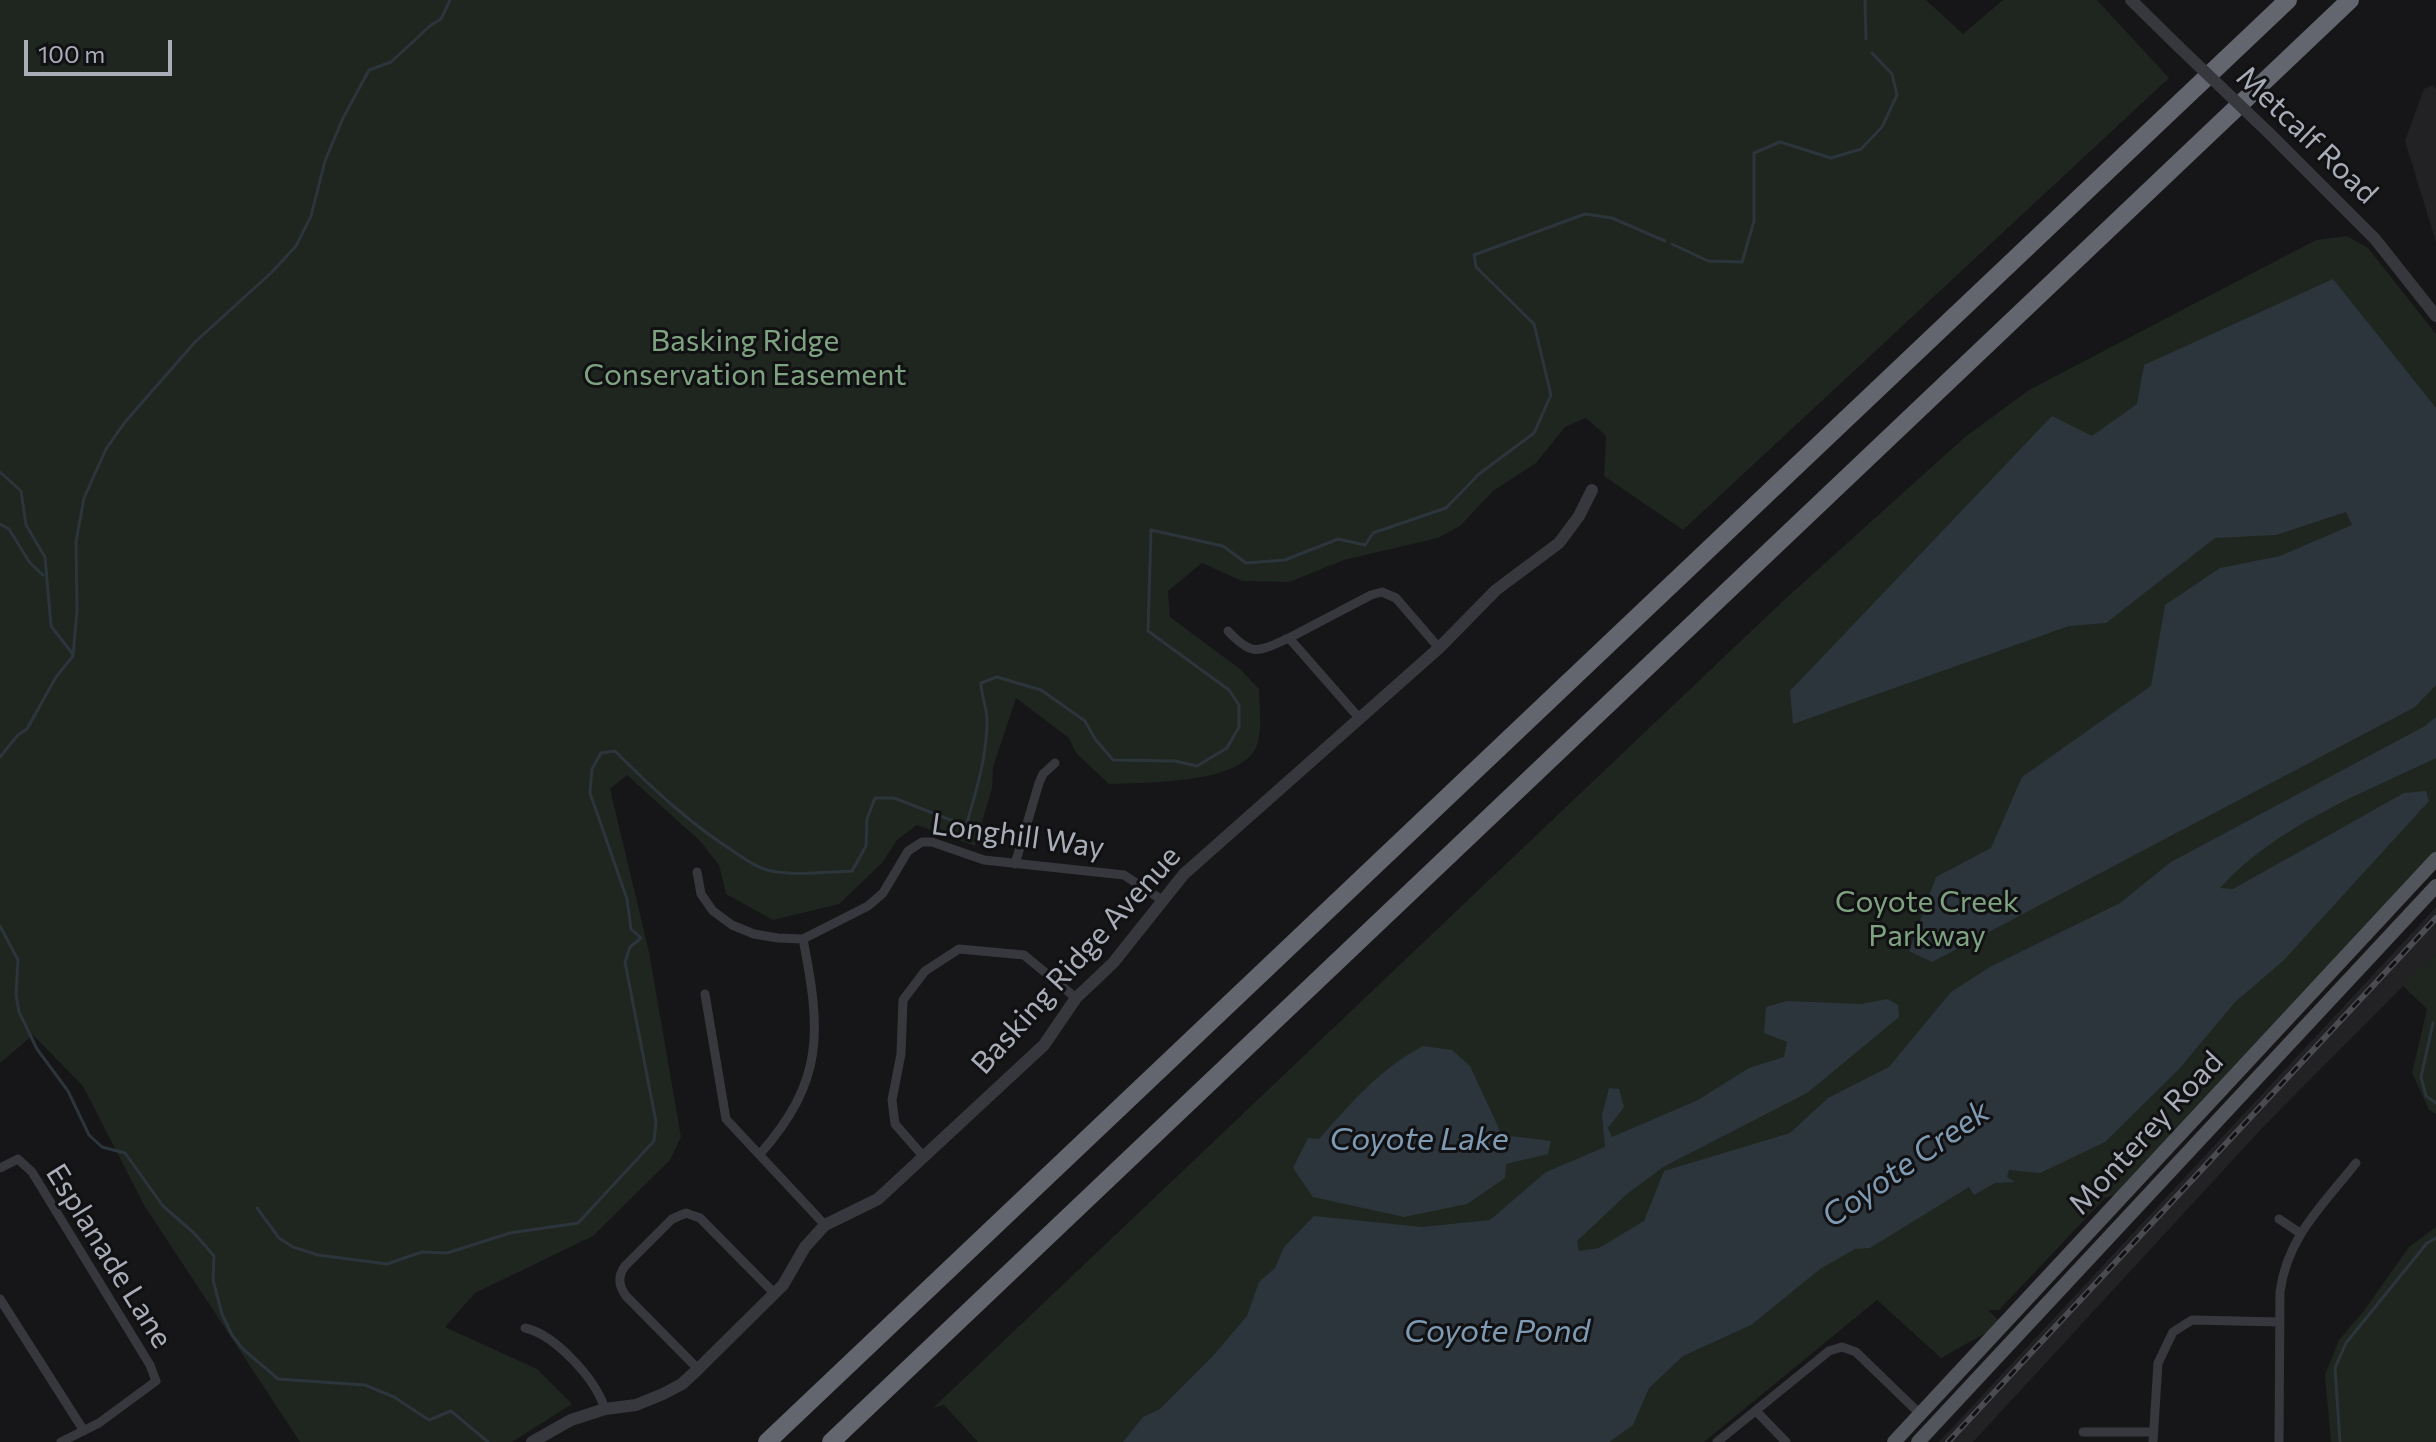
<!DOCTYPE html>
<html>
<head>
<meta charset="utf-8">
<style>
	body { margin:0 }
	#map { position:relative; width:2436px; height:1442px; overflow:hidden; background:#161618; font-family:Commissioner,sans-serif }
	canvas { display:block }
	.scale { position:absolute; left:24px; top:40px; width:148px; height:36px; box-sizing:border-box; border:4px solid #a8adb8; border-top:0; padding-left:10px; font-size:24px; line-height:28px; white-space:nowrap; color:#a8adb8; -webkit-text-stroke:6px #111113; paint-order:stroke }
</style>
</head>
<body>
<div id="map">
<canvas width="2436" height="1442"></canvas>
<div class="scale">100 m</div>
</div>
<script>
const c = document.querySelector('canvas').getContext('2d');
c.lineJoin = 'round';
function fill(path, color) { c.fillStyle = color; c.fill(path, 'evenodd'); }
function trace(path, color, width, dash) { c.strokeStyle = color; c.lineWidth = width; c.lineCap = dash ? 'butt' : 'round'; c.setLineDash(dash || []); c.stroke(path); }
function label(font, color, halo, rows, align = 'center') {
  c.font = font + ' Commissioner,sans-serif'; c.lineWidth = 6; c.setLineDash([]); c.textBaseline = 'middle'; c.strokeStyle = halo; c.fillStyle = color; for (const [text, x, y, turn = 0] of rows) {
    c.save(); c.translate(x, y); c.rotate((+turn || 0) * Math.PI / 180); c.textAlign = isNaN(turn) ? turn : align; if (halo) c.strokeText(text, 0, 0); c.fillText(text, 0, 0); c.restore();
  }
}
const built = new Path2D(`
	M2433,85L2436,89V242L2405,141L2424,89Z
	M2436,907V953L2264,1126L1973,1442H1939Z`);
const green = new Path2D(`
	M0,0H1926L1963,34L2003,0H2097L2169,78L1683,530L1604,476L1606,436L1586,418L1565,427L1536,463L1493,491L1460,526L1438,538L1344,560L1289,582L1242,581L1202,563L1168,591L1170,617L1240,669L1259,689C1259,707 1263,728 1257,745C1243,785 1145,782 1109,784L1076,753L1069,738L1016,698L993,767L992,788L975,846L917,825L897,840L882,863L839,904L773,920L726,894L719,865L700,841L627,775L610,789L649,952L681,1137L670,1160L593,1236L475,1293L445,1327L537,1369L572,1404L512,1442H300L144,1205L83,1086L33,1035L0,1063Z
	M2347,236L2368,248L2436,334V855L2127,1191L2105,1198L1999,1310H1988L2002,1324L1941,1358L1877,1300L1704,1442H978L944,1405L933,1408L1783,601L1965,437L2029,390L2316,240Z
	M2436,953V1114L2429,1110L2412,1073L2427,1009L2402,985Z
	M2436,1227V1442H2331L2325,1375L2339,1340L2363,1312L2409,1247Z`);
const water = new Path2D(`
	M2333,279L2436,408V685L2415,707L1932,962L1909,951L1936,877L1991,848L2022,777L2151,686L2165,605L2220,568L2280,556L2352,525L2346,512L2276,535L2215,538L2106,623L2069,626L1793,724L1790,691L2052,416L2092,436L2137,404L2144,365Z
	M2436,717V758C2361,794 2277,825 2220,888L2233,889L2404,793L2426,791L2429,801L2283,961L2235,1002L2179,1069L2105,1142L2040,1173L2009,1170L2007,1177L2015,1182L1995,1183L1974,1195L1969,1187L1870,1248L1855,1249L1820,1269L1751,1325L1683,1356L1649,1388L1633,1425L1609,1442H1123L1143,1417L1160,1409L1212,1357L1247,1316L1259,1282L1275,1268L1284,1247L1314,1216L1422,1227L1490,1220L1546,1172L1605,1147L1602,1115L1609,1088L1619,1089L1624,1107L1608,1128L1612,1137L1698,1100L1749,1068L1784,1057L1787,1042L1764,1033L1766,1007L1787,1001L1861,1004L1888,999L1898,1005L1899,1017L1807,1093L1663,1167L1627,1194L1577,1241L1579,1251L1599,1248L1644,1221L1664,1171L1790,1133L1828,1098L1889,1067L1951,992L1990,967L2120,903L2171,862L2425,726Z
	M1423,1046L1452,1050L1470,1066L1502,1135L1551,1141L1548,1154L1506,1164L1505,1178L1467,1204L1404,1217L1313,1197L1293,1168L1308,1138L1319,1139C1353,1101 1377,1071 1423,1046Z`);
const stream = new Path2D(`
	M1865,0L1866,39
	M1672,244L1708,261L1742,262L1754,221V153L1780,142L1831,158L1861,149L1882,127L1897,95L1892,74L1872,53
	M0,472L21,491L26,525L45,557L51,626L72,653
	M0,524L9,529L30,563L43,575
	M0,757L18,735L27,729L56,677L73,656L77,610L76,542L84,498L106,449L125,422L195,342L271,273L296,246L311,216L325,161L343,118L369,70L391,62L431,25L441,19L450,0
	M0,926L18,960L16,995L19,1012L37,1049L68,1091L89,1135L102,1147L125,1153L163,1206L194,1233L214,1256L213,1280L222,1314L232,1335L243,1349L278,1379L365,1385L394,1397L429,1420L451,1411L488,1442
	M2433,1023L2421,1077L2426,1096L2436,1103
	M257,1208L279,1238L293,1247L318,1255L387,1264L422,1252L447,1253L510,1233L578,1223L654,1141L656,1122L625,962L630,947L641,938L631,929L627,899L590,793L592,769L601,753L615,751C652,788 688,822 733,851C745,859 757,868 771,871C796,876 826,872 852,871L866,846L867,819L875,798H894L966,826C976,791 987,758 987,720C987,707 981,696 981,683L997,677L1041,690L1085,721L1095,739L1113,760L1175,761L1197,766L1227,748L1239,727V705L1229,690L1148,631L1151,530L1223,546L1246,563L1285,560L1338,539L1365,545L1373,533L1446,508L1479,474L1534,433L1551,395L1534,324L1476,267L1474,255L1585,214L1612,218L1665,241
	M2340,1442L2335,1368L2346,1343L2427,1243L2436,1238`);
const minor = new Path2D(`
	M1228,631C1253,658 1259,651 1289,638
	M1360,719L1289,638L1371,595L1382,592L1396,598L1439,648
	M1015,864L1039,783L1043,774L1055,763
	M697,872L701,894L713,911L732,925L754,934L778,938L803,939L868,906L883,893L908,851L922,842H932L984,860L1124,875L1162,900
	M705,994L726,1119L825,1225
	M760,1154C825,1080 821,1031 803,939
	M924,1157L895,1124L892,1100L901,1054L903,1000L925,971L959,949L1024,955L1076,998
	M0,1168L18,1159L32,1172L150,1365L156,1381L99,1423L61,1442
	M2279,1219L2300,1233
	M0,1299L84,1431
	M525,1328C556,1335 596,1380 605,1409
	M698,1369L626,1296C619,1286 617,1277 625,1266L672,1219L686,1213L700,1218L775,1294
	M1756,1411L1786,1442
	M2083,1432H2153
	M1717,1442L1829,1351L1842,1347L1856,1352L1920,1414
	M2153,1442L2158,1363L2173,1332L2192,1320L2280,1322
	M2279,1442L2280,1292C2287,1237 2323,1205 2356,1163`);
const tertiary = new Path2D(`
	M2131,0L2179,47
	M2270,134L2375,239L2436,316
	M532,1442L571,1420L605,1409L636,1405L663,1394L682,1384L698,1369L783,1285L805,1247L825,1225L878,1199L1044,1045L1076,998L1113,963L1184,874L1439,648L1496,590L1559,543L1579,516L1592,490`);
const primary = new Path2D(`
	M1894,1442L2436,859
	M1918,1442L2436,886`);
const motorway = new Path2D(`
	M767,1442L2288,0
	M831,1442L2350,0`);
const rail = new Path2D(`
	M1948,1442L2436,918`);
const tertiaryBridge = new Path2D(`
	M2179,47L2270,134`);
const streetNames = [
	["Metcalf Road",2307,135,44],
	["Longhill Way",1018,836,8],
	["Basking Ridge Avenue",1076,960,-48],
	["Monterey Road",2146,1133,-47],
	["Esplanade Lane",109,1256,58]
];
const parkNames = [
	["Basking Ridge",745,341],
	["Conservation Easement",745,375],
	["Coyote Creek",1927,902],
	["Parkway",1927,936]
];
const waterNames = [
	["Coyote Lake",1419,1139],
	["Coyote Creek",1906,1164,-35],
	["Coyote Pond",1497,1331]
];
fill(built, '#222225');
fill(green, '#1e261f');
fill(water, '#2c353c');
trace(stream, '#2c353c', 3);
trace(minor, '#37383d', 9);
trace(tertiary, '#37383d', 12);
trace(primary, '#53555c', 14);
trace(motorway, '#63666e', 18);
trace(rail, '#4a4c52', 6);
trace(rail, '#111113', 3, [9]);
trace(tertiaryBridge, '#37383d', 12);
label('30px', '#a8adb8', '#111113', streetNames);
label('30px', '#7fa381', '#111113', parkNames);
label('italic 32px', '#7f9bb3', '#111113', waterNames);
</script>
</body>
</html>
